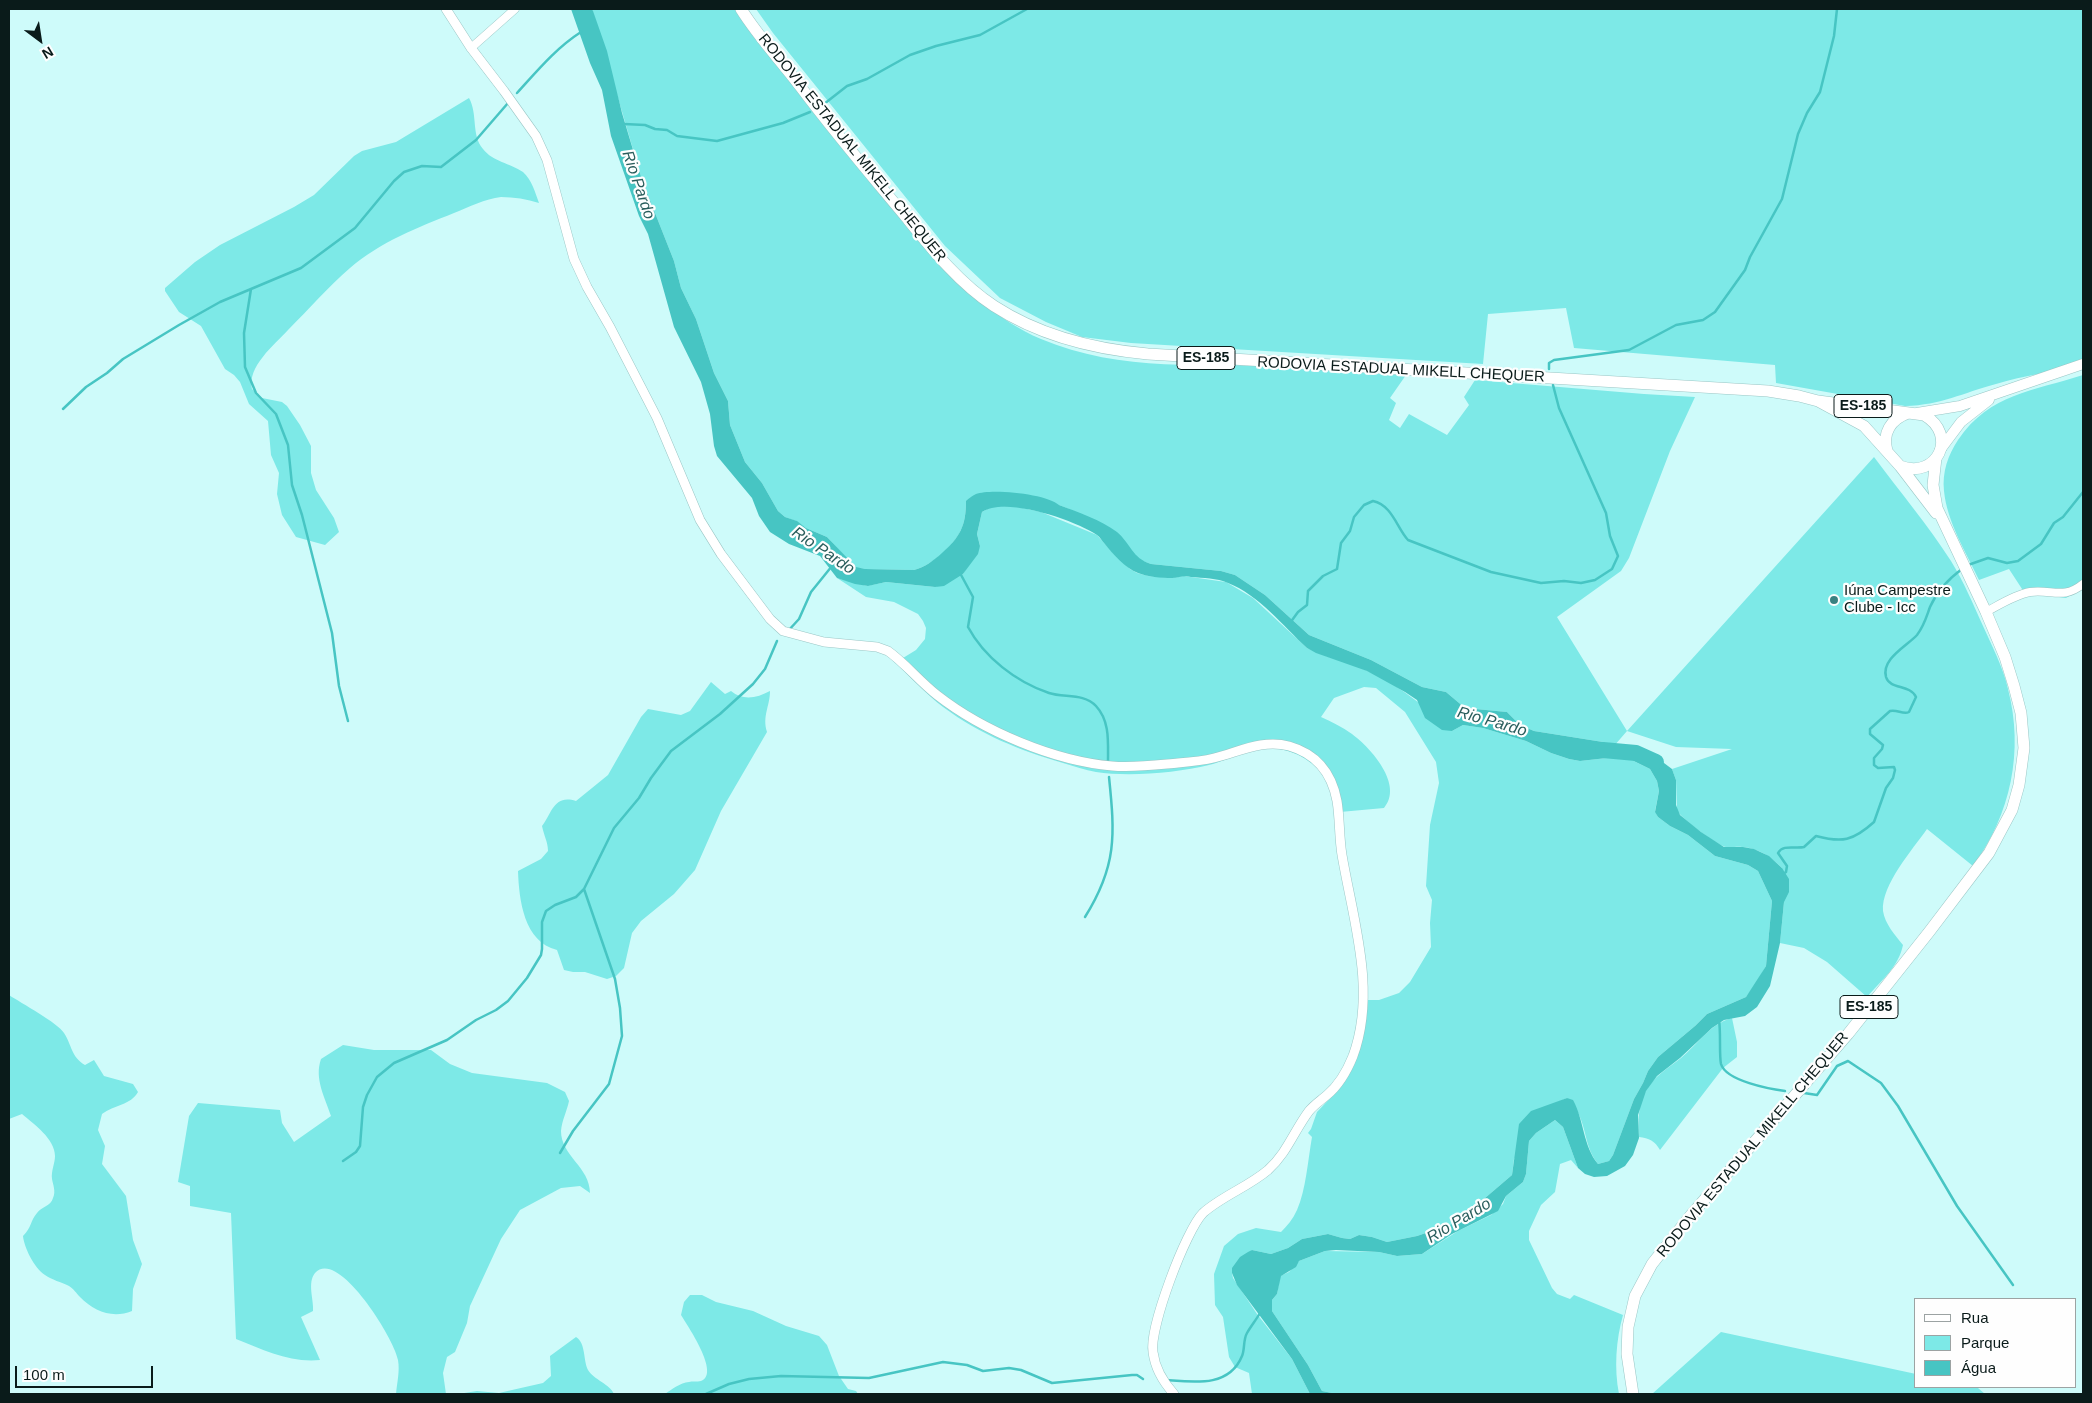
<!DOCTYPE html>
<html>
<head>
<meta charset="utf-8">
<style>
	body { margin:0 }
	#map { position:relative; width:2092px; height:1403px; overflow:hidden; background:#cefbfa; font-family:Arial,sans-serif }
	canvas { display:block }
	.frame { position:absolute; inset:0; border:10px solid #0a1b1a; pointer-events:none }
	.legend { position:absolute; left:1914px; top:1298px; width:162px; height:90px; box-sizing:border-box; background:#fefefe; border:1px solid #9ca3a3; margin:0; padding:6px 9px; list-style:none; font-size:15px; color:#0a1b1a }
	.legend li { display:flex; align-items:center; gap:10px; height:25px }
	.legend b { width:25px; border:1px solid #9ca3a3 }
	.north { position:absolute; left:15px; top:15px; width:50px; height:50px; -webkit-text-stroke:4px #fefefe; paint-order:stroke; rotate:149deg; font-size:14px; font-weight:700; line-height:20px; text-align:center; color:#0a1b1a }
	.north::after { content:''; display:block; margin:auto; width:18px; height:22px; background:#0a1b1a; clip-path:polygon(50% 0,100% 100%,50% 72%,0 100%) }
	.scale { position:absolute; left:15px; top:1366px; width:138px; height:22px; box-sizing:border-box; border:2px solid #0a1b1a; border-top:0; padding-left:6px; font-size:15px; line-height:18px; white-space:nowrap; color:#0a1b1a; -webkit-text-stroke:4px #fefefe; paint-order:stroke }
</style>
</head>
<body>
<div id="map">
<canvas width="2092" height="1403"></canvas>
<div class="frame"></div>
<ul class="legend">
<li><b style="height:6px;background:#fff"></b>Rua</li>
<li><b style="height:14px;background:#7de9e7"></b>Parque</li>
<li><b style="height:14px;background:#47c5c3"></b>Água</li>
</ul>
<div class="north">N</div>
<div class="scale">100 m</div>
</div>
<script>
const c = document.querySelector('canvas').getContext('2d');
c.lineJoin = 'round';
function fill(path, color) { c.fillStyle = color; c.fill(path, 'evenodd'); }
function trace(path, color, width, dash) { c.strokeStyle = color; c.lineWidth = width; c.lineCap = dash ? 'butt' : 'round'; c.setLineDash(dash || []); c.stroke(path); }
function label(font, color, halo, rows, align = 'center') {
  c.font = font + ' Arial,sans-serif'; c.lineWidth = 4.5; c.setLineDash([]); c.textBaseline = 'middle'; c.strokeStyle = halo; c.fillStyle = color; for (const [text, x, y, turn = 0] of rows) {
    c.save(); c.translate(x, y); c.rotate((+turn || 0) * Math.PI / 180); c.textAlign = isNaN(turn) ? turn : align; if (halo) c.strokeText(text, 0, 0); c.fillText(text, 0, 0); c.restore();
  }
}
const green = new Path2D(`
	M592,9H740L982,303C1001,317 1019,330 1041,339C1121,373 1207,363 1292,366C1330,368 1368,372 1406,375L1390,398L1396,403L1389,420L1400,428L1409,414L1447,435L1469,405L1464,397L1475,380L1644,394L1695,397L1670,451L1629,558L1621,571L1557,617L1627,731L1874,457C1900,492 1928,525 1951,561C1964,582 1973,604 1983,626C1992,646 2003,667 2008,689C2024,751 2011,814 1973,866L1927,829C1913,849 1881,885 1883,911C1885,924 1895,935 1903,945C1899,966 1881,981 1867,997L1827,962L1804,948L1780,943L1784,902L1782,868C1771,857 1759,848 1742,847C1736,846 1728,849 1723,846C1712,841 1685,821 1677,811L1676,780L1672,769L1732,749L1676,747L1627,731L1614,746L1603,742L1534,731L1520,725L1507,712L1465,708L1446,692L1422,687L1371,660L1309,635L1265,595L1235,575L1221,571L1151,564L1142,561L1069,509L1059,505L966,501C966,526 960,537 942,554C933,561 925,567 914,570L865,569L856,568L827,537L806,528L796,521L785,517L778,511L762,483L745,462L730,425L728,401L714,373L696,319L681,288L674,261L642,180Z
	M756,9H2083V365C2054,372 2024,375 1996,384C1962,393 1942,405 1905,406L1776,383L1775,365L1574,348L1566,308L1488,314L1483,364L1131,343L1082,337L1046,322L1000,298L945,246L773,33Z
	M469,98C478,114 471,135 483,149C493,162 510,163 523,172C532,180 535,192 539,203C527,199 514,197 501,197C485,199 469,207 454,213C419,227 380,242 350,268C328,287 309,309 288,330C274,345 247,367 252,389L262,398L282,402L287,406L300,425L311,446V473L316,490L334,518L339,532L325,545L296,537L282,515L277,494L279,473L271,455L268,421L249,404L240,382L234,375L225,369L201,326L179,312L165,291V288L195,262L220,245L294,207L314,195L354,156L362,151L396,142Z
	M2083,375V588L2066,598L2024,592L2009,569L1979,580C1966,552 1947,522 1944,491C1942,472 1948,455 1958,440C1990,393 2034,391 2083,375Z
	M999,506L1018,507L1041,512L1097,535L1113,553L1130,569L1137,573L1148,576L1173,578L1184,576L1226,582L1253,598L1307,648C1324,657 1343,660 1361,668C1397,683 1423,705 1452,731L1463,725L1483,728L1526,741L1551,753L1569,759L1580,761L1625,756L1634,761L1650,769L1657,781L1659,791L1655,811L1658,817L1670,826L1688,835L1715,856L1748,865L1758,871L1772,901L1766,966L1755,985L1746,997L1707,1014L1695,1026L1658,1057L1648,1071L1643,1083L1634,1099L1613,1155L1609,1161L1598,1164C1585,1147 1587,1132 1579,1115C1577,1109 1571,1103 1567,1098L1558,1102L1514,1159L1512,1175L1464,1216L1452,1224L1417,1236L1387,1242L1372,1237L1359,1235L1350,1239L1342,1238L1328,1234L1302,1239L1288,1248L1271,1254L1252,1250L1232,1273L1233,1278L1257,1314L1292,1359L1310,1394H1252L1249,1373L1235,1367L1229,1357L1223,1317L1215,1305L1214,1274L1224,1246L1238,1234L1256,1228L1281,1232C1287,1226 1293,1219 1297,1210C1306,1190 1308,1159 1312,1137L1308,1133L1311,1129L1317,1112L1338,1090L1348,1075L1362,1000H1379L1399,993L1410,982L1431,947L1430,923L1432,900L1426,886L1430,825L1439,783L1436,762L1405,712L1376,688L1364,687L1334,698L1321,717C1332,722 1342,727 1352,734C1371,748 1404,785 1384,808L1340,812C1337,803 1335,794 1331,787C1316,757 1280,741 1248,751C1235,755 1222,762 1209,765C1177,773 1128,777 1096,772C1085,770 1074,766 1063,763C1019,750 981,735 943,707C926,694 910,676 893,661L903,658L916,650L925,639L926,628L923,621L918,614L894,602L866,597L837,578L867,586L886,582L935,587L963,574L980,546L977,534L982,512L991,507Z
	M711,682L725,694L731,691C743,701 757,698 770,691C770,706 762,716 767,732L721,811L695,870L674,894L641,921L632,933L624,968L616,976L607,979L585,972H573L564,970L557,950C524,942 519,900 518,871L541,859L548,851C548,842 544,836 542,826C552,813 554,794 576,801L608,775L641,717L648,709L681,715L690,711Z
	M9,995C21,1003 58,1023 64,1033C72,1045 71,1057 85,1065L94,1060L104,1076L133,1084L138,1092C131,1105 114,1105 102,1114L98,1130L105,1146L102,1164L126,1196L133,1240L142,1264L133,1289L132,1311C112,1319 94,1311 80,1297C76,1293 74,1289 69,1286C61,1282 52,1280 45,1275C34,1268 24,1247 23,1236C32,1227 30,1221 37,1213C41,1207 51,1206 53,1198C56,1191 53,1185 52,1179C51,1171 55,1163 55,1156C55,1139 34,1124 22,1114L9,1119Z
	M1732,1018L1737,1042V1057L1723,1068L1660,1150C1655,1141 1649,1138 1639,1137C1638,1121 1638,1107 1645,1092C1653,1077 1668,1068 1681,1058C1698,1044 1710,1024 1732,1018Z
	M343,1045L374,1050H431L450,1064L472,1073L547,1083L565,1092L569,1101C567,1111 562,1120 561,1131C561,1156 590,1167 590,1193L580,1186L561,1188L520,1210L501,1239L470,1306L467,1323L455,1352L447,1357L443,1373L446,1394H396C397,1383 400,1371 398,1360C395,1340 338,1247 315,1273C307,1283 314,1300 313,1311L301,1317L320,1360C290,1363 264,1350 236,1339L231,1213L190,1206V1186L178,1182L189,1116L198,1103L280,1110L282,1123L294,1142L331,1116C325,1097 314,1079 321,1059Z
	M1555,1120L1563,1127L1578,1168L1571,1160L1560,1164L1555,1192L1541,1205L1529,1231V1240L1552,1288L1557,1294L1570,1299L1574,1295L1623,1315C1616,1340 1614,1368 1619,1394H1337L1322,1391L1308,1365L1272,1311V1300L1277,1294L1280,1276L1289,1272L1299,1261L1325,1251L1379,1252L1397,1256L1422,1254L1458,1231L1491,1215L1503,1204L1506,1196L1523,1182L1526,1174L1529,1141L1536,1133Z
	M690,1295H702L716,1302L753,1311L786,1326L819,1336L827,1345L839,1376L848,1389L856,1391L858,1394H665C672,1389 680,1383 689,1382C692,1381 697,1382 701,1381C721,1374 687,1325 681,1315L684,1302Z
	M1721,1332L1916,1374V1387H1974L1978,1388L1985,1394H1652Z
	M576,1337C586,1343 583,1360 588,1370C594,1380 610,1384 614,1394H458L477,1391L499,1393L512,1390L543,1383L551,1376L550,1356Z`);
const water = new Path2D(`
	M571,9H592L593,11L607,51L622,113L642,180L674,261L681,288L696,319L714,373L728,401L730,425L745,462L762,483L778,511L785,517L797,521L806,528L827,537L856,567L865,569L914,570C925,567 933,561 942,553C960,537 966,526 966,501C969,498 972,496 976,494C991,488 1048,494 1059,505C1078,512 1101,520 1117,532C1131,544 1132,558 1151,564L1221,571L1235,575L1265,595L1309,635L1371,660L1422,687L1446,692L1465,708L1507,712L1520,725L1534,731L1603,742L1627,751L1656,757L1672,769L1676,780V805L1680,815L1701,832L1724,847H1743L1754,849L1769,856L1782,868L1789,879V892L1784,902L1780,943L1770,986L1757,1007L1745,1016L1724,1020L1712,1028L1680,1058L1657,1076L1646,1091L1638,1115L1639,1138L1633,1155L1625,1166L1607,1176L1594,1177L1585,1174L1578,1168L1563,1127L1555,1120L1536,1133L1529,1141L1526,1174L1523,1182L1506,1196L1498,1211L1452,1234L1422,1254L1397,1256L1379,1252L1336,1250L1325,1251L1299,1261L1296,1267L1281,1276L1277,1294L1272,1300V1311L1308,1365L1322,1391L1337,1394H1310L1292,1359L1237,1285L1232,1273V1268L1240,1257L1248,1252L1252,1250L1271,1254L1288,1248L1302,1239L1328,1234L1342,1238L1350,1239L1359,1235L1372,1237L1387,1242L1417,1236L1452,1224L1464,1216L1512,1175L1519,1124L1531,1111L1567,1098L1573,1100C1584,1120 1583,1146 1598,1164L1609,1161L1613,1155L1634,1099L1643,1083L1648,1071L1658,1057L1695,1026L1707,1014L1746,997L1766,966L1772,901L1758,871L1748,865L1715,856L1688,835L1670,826L1658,817L1655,812L1659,791L1657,781L1650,769L1634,761L1625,756L1580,761L1569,759L1551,753L1526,741L1483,728L1463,725L1452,731L1442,730L1425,718L1417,700L1405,692L1367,671L1316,653L1307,648C1283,626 1259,595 1228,583C1217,578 1203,578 1191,577C1184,575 1179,578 1172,578C1161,578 1148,577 1138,573C1125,568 1113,554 1104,543C1102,541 1100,537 1097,535C1075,520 1005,496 982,512L977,534L980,546L978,554L963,574L944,586L935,587L886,582L868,586L855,584L837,578L820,556L789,544L770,532L759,516L752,498L717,456L714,446L710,414L701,382L674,327L648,234L639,216L611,136L602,90L590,63Z`);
const stream = new Path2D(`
	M517,93C537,71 556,48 581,32
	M824,104L847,86L867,79L910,55L936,46L980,35L1027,9
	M624,124L645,125L655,129L667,130L677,136L717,141L783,123L810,112
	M251,289L244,333L245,367L256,393L276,414L288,445L292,485L302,515L332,633L339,686L348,721
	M1549,369V363L1554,360L1629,350L1676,325L1703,320L1715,312L1745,270L1750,257L1782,199L1798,134L1807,113L1820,92L1834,36L1837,9
	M63,409L86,387L107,373L123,359L179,325L220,302L301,268L355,228L394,181L404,172L422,166L441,167L476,140L508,103
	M1968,565L1988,558L2007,563L2018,561L2041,544L2054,523L2063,517L2083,492
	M960,573L973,597L968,627C984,657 1016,682 1049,693C1064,698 1084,693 1096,706C1110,721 1108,742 1108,761
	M1290,623L1298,612L1307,605L1308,591L1323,576L1337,569L1341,543L1350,531L1354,517L1364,505L1373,501C1392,505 1397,528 1408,540L1491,572L1541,583L1564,581L1581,583L1595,580L1612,569L1618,556L1610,536L1606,513L1559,408L1553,385
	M788,631L799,619L811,592L832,566
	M1783,874L1786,872L1787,866L1778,853C1783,844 1795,849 1804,847L1816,836C1842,843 1853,841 1874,822L1886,788L1893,778L1895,770L1894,767L1878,768L1874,765V758L1882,749L1883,745L1870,734V729L1890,711C1897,709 1903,715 1909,712L1916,697C1910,684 1890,690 1886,677C1881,659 1907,646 1917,635C1924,626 1926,618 1930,607C1937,591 1947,580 1962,569
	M1085,917C1117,866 1115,835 1109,777
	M1719,1020C1721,1033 1719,1054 1721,1064C1726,1081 1770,1089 1785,1091
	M1804,1093L1817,1095L1837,1066L1848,1061L1881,1083L1898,1106L1957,1206L2013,1285
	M560,1153L573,1131L609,1084L622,1036L620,1008L615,979L584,889
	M343,1161L356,1152L360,1146L363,1107L367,1095L377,1077L394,1063L447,1040L476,1020L496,1010L508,1001L527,978L541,955L542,949V922L546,911L555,905L576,897L584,889L614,828L639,798L651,778L671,751L720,714L753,684L765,669L777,641
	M1166,1380C1193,1382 1229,1388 1242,1356C1245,1349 1243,1340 1247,1333C1251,1326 1256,1320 1260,1313
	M706,1394L729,1384L749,1379L781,1376L869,1378L943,1362L967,1365L983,1371L1009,1368L1021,1370L1052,1383L1132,1375H1137L1143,1379`);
const river = new Path2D(`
	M1603,750L1636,753L1656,762`);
const minor = new Path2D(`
	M471,48L515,9
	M1986,612C1999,605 2014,595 2030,592C2052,589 2063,600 2083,584`);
const tertiary = new Path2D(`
	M446,9L471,48L504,91L536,136L547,160L574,259L587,287L610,327L657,418L700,520L721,554L770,619L783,631L824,642L877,647L888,651C905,663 919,681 937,695C983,731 1054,761 1112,766C1134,768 1156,765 1178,763C1190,762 1202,761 1214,758C1239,752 1262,739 1289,746C1317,754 1332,774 1337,801C1340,819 1339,837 1342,855C1353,920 1377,991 1353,1056C1347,1071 1339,1085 1327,1095C1320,1101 1314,1105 1309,1111C1294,1131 1287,1153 1268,1170C1248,1187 1222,1196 1203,1213C1186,1230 1149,1328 1153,1352C1155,1368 1164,1383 1174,1394`);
const secondary = new Path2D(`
	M1917,413L1960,406L2083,364
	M1940,450L1961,422L1989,400`);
const primary = new Path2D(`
	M741,9C759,38 783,63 803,90C836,134 871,175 906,217C932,249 959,283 994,306C1040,336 1093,349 1148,354L1768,391L1799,396L1818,401L1924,415C1959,435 1937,480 1900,466L1864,426L1818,401
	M1887,451C1882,433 1891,419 1908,413
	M1900,466L1936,513
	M1633,1394L1627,1354L1628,1327L1635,1296L1652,1264L1691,1215L1848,1034L1929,932L1989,853L2012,810L2019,785L2024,748L2021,713L2014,686L2005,657L1986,612L1937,508L1933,485L1936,458`);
const markers = [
	[1834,600,5,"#398281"]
];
const shields = [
	[1206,358,58],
	[1863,406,58],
	[1869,1007,58]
];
const shieldNames = [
	["ES-185",1206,358],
	["ES-185",1863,406],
	["ES-185",1869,1007]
];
const streetNames = [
	["RODOVIA ESTADUAL MIKELL CHEQUER",852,148,51],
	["RODOVIA ESTADUAL MIKELL CHEQUER",1401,370,3],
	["RODOVIA ESTADUAL MIKELL CHEQUER",1753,1145,-50]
];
const poiNames = [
	["Iúna Campestre",1844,591],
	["Clube - Icc",1844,608]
];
const waterNames = [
	["Rio Pardo",638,185,71],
	["Rio Pardo",823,551,34],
	["Rio Pardo",1492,722,16],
	["Rio Pardo",1459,1221,-31]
];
fill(green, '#7de9e7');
fill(water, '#47c5c3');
trace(stream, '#47c5c3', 2.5);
trace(river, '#47c5c3', 16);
trace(minor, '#9ac6c5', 9);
trace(tertiary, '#9ac6c5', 10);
trace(secondary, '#9ac6c5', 11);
trace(primary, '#9ac6c5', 12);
trace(minor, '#fff', 8);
trace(tertiary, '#fff', 9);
trace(secondary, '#fff', 10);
trace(primary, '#fff', 11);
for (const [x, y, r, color] of markers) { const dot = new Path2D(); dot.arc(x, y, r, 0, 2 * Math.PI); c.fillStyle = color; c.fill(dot); trace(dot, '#fefefe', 2); }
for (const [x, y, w] of shields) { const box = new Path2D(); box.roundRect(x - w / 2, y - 11.5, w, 23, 4); c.fillStyle = '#fefefe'; c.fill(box); trace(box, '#0a1b1a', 1); }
label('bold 14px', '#0a1b1a', null, shieldNames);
label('15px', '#0a1b1a', '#fefefe', streetNames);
label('15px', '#0a1b1a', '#fefefe', poiNames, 'left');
label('italic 16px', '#295d5c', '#fefefe', waterNames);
</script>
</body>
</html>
